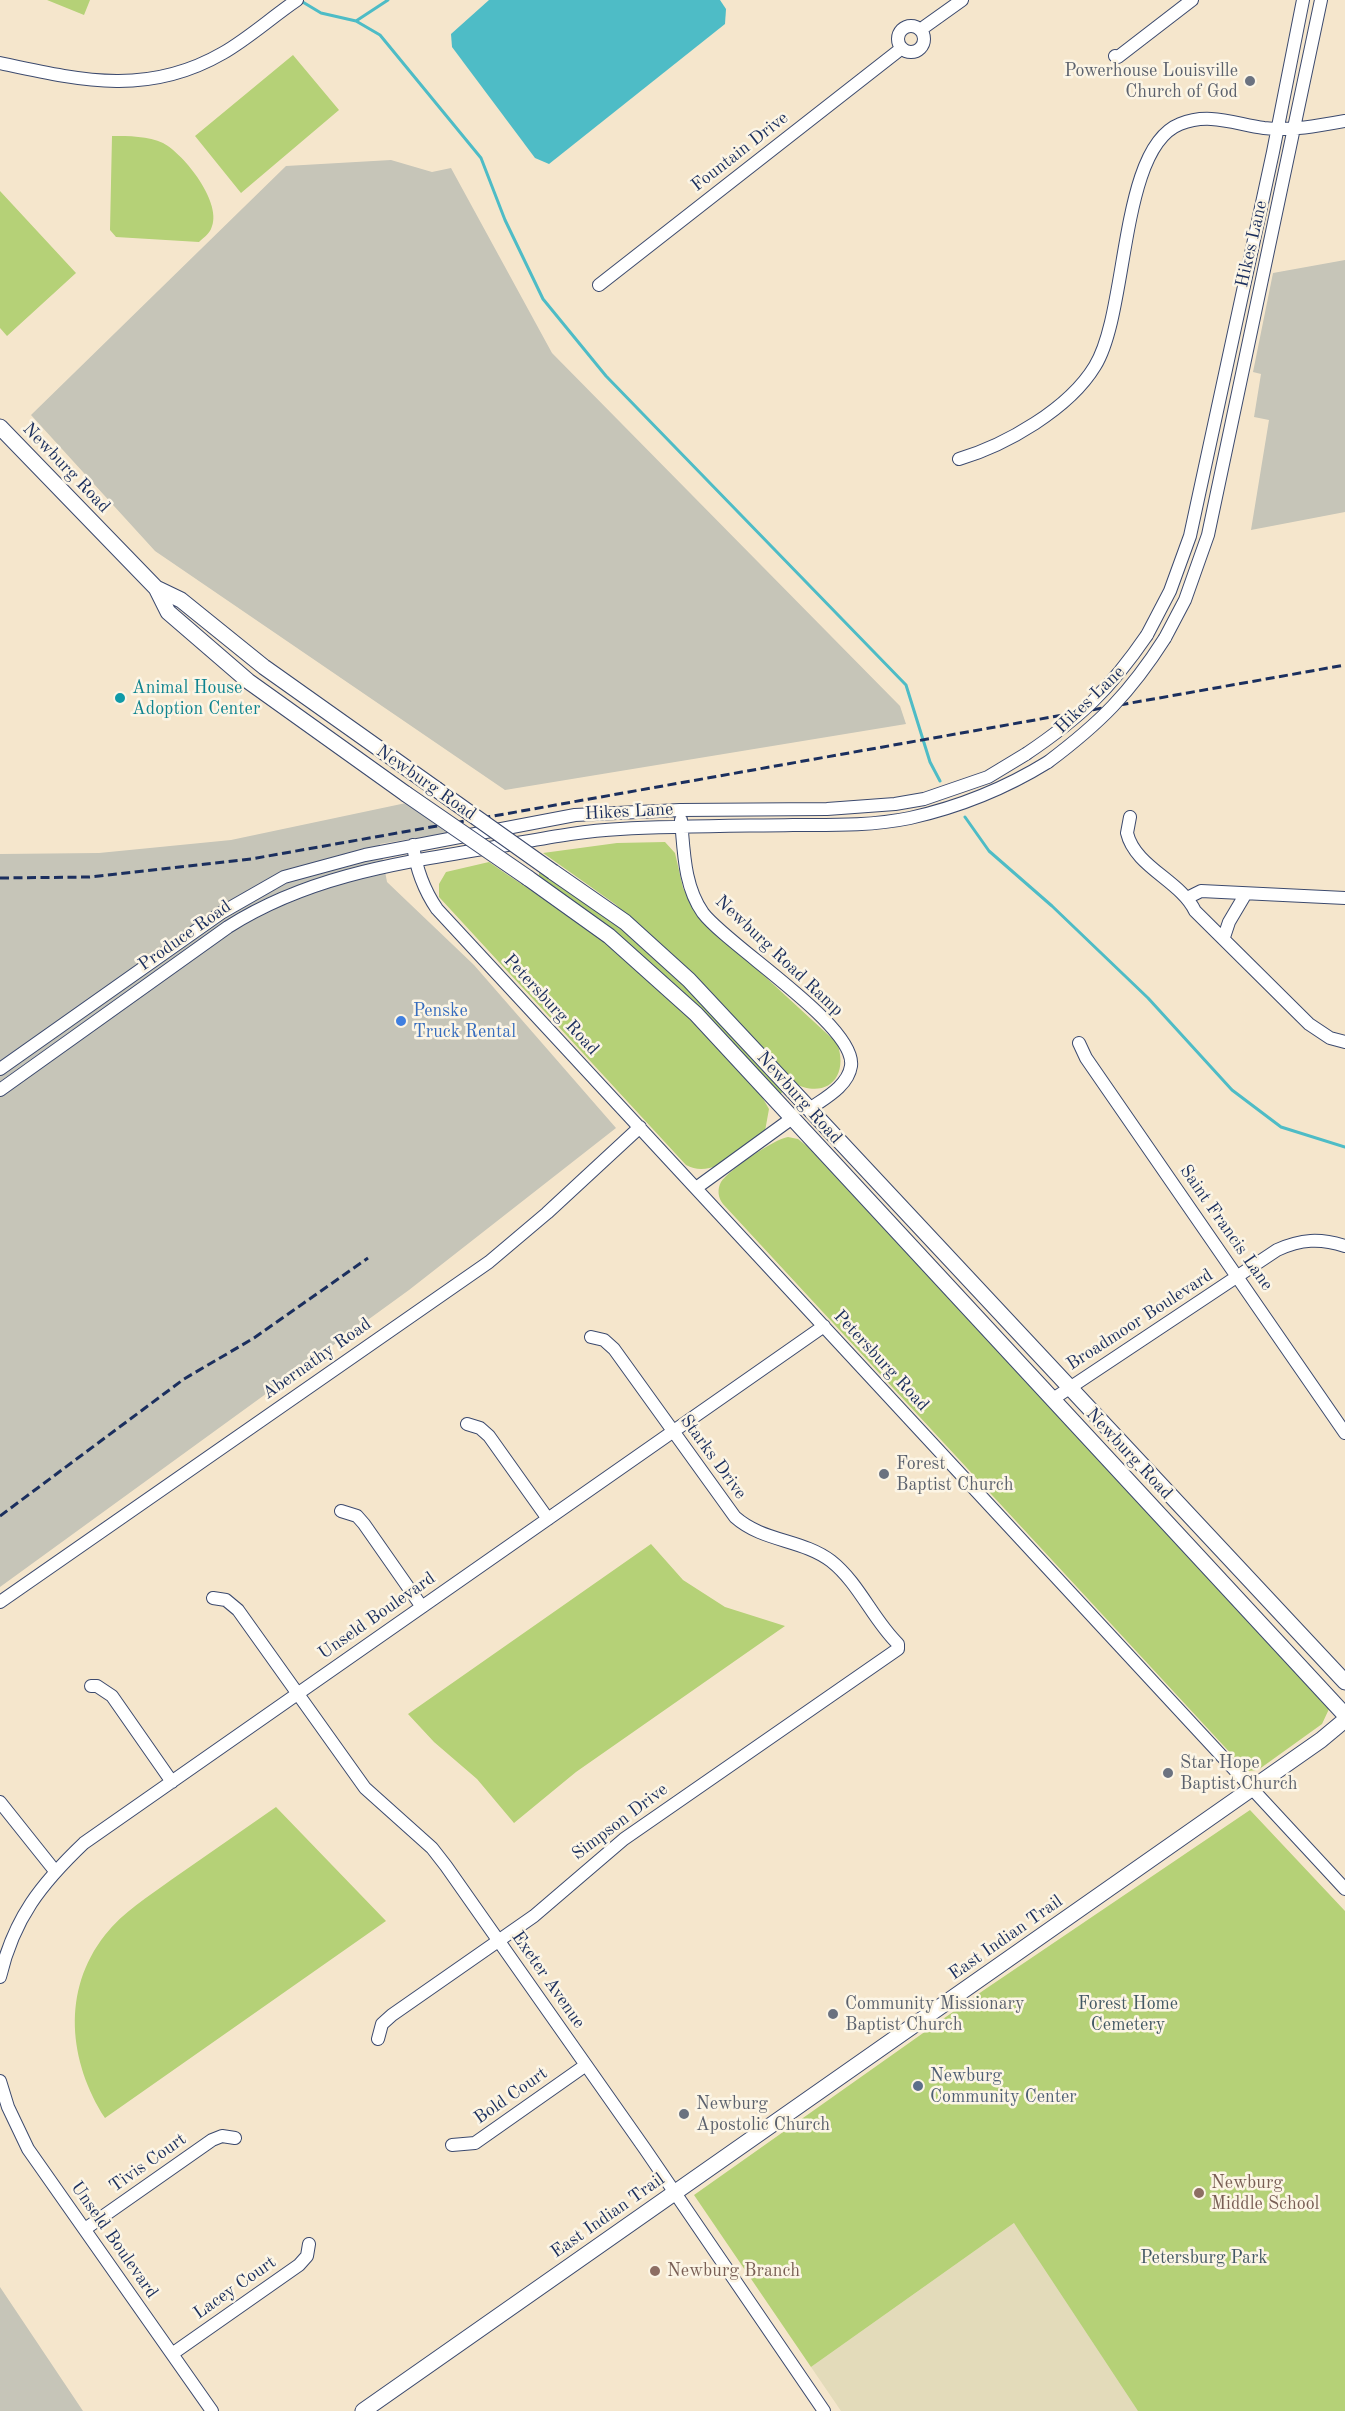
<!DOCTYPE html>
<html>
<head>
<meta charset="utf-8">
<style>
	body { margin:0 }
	canvas { display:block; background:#f5e6cc }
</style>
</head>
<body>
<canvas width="1345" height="2411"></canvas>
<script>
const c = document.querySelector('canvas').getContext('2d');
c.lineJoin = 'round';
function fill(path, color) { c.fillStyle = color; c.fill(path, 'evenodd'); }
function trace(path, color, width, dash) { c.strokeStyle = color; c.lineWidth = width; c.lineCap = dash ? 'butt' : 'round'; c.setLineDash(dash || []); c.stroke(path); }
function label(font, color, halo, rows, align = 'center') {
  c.font = font + ' "Old Standard TT",serif'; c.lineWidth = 5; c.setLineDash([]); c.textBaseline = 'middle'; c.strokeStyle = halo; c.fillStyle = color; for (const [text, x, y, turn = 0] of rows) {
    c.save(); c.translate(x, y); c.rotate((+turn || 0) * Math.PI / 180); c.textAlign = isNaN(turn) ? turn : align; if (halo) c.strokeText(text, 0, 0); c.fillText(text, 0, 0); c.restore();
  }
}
const built = new Path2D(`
	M1014,2223L1345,2411H841L811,2367Z`);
const industrial = new Path2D(`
	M391,160L432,172L451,168L552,353L900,706L906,724L505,790L155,551L31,415L286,166Z
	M1345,260V512L1251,530L1269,420L1254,417L1261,374L1253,372L1273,273Z
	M406,803L447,833L380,844L387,882L474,965L616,1128L409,1290L0,1587V854L99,853L231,840Z
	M0,2287L83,2411H0Z`);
const green = new Path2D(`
	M47,0H90L84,15Z
	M293,55L339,110L241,193L195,136Z
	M112,136C128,136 149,136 163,143C184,154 224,204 211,229C209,234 203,238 199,242L116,237L110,230Z
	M0,191L76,273L7,336L0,328Z
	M665,842L675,853L683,888L697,914L837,1043C850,1078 825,1101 792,1082L717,1001L615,904L543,853L617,843Z
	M489,862C535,894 583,923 627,959C676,1000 718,1049 761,1095L769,1109L765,1131C743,1146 714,1181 686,1165L439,897V884L446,872Z
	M539,872C572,894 605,914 636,940C690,984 736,1040 785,1090L778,1096L539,878Z
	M788,1137L798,1139L808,1147L1301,1677L1329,1709L1322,1724L1258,1770L1247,1771L723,1204C718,1198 717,1189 721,1182C729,1170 774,1139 788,1137Z
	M651,1544L683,1580L725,1607L785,1626L576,1772L514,1823L477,1779L434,1742L408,1714Z
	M276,1807L386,1921L105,2118C69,2062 61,1991 105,1935C123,1912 148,1897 171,1880C206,1856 241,1831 276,1807Z
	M1250,1810L1345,1911V2411H1138L1014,2223L811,2367L694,2195L984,1990Z`);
const water = new Path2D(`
	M489,0H720L726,9L725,24L549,164L535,158L452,47L451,34Z`);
const stream = new Path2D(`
	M301,1L321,13L356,21L388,0
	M356,21L380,35L481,158L505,220L543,299L606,376L906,685L930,762L940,781
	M965,817L989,851L1052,906L1148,998L1232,1090L1281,1127L1345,1147`);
const minor = new Path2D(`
	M898 39a13 13 0 1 1 26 0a13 13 0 1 1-26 0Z
	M920,30L962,0
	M1115,56L1118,57L1192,0
	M0,63C79,80 147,97 223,53C249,38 272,17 297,0
	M599,285L902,48
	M959,459C1006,445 1069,409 1095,366C1129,311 1119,148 1180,124C1209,112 1235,124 1264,128C1291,131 1318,126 1345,121
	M1147,635L1170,591L1190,536L1273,152L1303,0
	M1165,638L1185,600L1208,535L1321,0
	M1130,817L1127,833C1135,867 1181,881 1195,911L1309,1024L1330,1038L1345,1042
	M681,820C684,852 684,886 703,913C728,946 857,1026 851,1066C848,1086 825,1098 811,1108
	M413,845C416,868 424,890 437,909L1345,1889
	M1189,897L1201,891L1345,898
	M1224,937L1229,922L1245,895
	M1079,1043L1086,1058L1345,1433
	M0,1069L221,913L284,877L365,855L575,815L680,810L827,809L895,804L924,799L988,777L1026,754
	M0,1090L228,927C310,875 400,863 495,847C536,840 578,831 620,829C678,826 735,826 793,825C832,825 871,826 910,818C959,807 1006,788 1048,762
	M696,1188L791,1119
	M1053,1399L1277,1250C1301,1239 1320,1238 1345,1246
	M467,1424L480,1428L489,1436L548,1519
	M341,1511L357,1516L364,1524L422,1607
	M213,1598L226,1600L238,1610L365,1788L432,1848L446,1866L645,2149L824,2411
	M0,1602L489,1262L547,1213L640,1127
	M91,1686H97L112,1696L172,1782
	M0,1802L55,1871
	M0,1977C14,1918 41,1884 84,1843L824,1326
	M378,2039L382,2024L392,2015L534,1916L624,1839L898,1649V1644C873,1620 859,1583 831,1561C802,1539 763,1542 735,1517L614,1349L604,1340L591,1337
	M0,2081L8,2107L28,2149L212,2411
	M452,2145L475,2143L586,2065
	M85,2229L212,2140L222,2136L235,2138
	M172,2354L299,2265L307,2256L309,2244`);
const major = new Path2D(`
	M0,427L156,588L168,612L248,681L406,794
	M156,588L181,600L264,667L436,789
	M553,872L625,922L689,980L1345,1682
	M528,878L609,936L696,1014L1345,1715
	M363,2411L1321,1740L1345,1720`);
const rail = new Path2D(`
	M0,878L89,877L251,859L1345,665
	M0,1516L184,1379L254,1338L368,1258`);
const minorBridge = new Path2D(`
	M1026,754C1081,717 1110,689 1147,635
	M1048,762C1100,723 1130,693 1165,638`);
const majorBridge = new Path2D(`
	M436,789L553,872
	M406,794L528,878`);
const markers = [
	[1250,81,6,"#6b7280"],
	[120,698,6,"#0f9aa8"],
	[401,1021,6,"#3f7fe0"],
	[884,1474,6,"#6b7280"],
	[1168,1773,6,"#6b7280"],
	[833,2014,6,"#6b7280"],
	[918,2086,6,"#5c6f8a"],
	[684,2114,6,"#6b7280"],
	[1199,2193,6,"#8d6e63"],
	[655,2271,6,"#8d6e63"]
];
const worshipNames = [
	["Powerhouse Louisville",1238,71,"right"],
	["Church of God",1238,92,"right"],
	["Forest",896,1464],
	["Baptist Church",896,1485],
	["Star Hope",1180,1763],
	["Baptist Church",1180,1784],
	["Community Missionary",845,2004],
	["Baptist Church",845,2025],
	["Newburg",696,2104],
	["Apostolic Church",696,2125]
];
const streetNames = [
	["Fountain Drive",740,152,-38],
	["Hikes Lane",1252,244,-77],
	["Newburg Road",66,468,46],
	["Hikes Lane",1090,700,-44],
	["Newburg Road",426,783,35],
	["Hikes Lane",629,812,-3],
	["Produce Road",185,936,-35],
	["Newburg Road Ramp",779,956,43],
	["Petersburg Road",551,1005,47],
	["Newburg Road",799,1098,48],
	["Saint Francis Lane",1226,1228,55],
	["Broadmoor Boulevard",1140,1320,-33],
	["Abernathy Road",317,1359,-35],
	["Petersburg Road",881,1361,47],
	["Newburg Road",1129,1454,47],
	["Starks Drive",713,1457,54],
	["Unseld Boulevard",377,1616,-35],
	["Simpson Drive",620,1822,-37],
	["East Indian Trail",1006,1938,-35],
	["Exeter Avenue",548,1980,55],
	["Bold Court",511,2096,-35],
	["Tivis Court",148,2163,-35],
	["East Indian Trail",608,2216,-35],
	["Unseld Boulevard",114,2240,55],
	["Lacey Court",235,2288,-35]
];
const cultureNames = [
	["Animal House",132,688],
	["Adoption Center",132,709]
];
const shopNames = [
	["Penske",413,1011],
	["Truck Rental",413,1032]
];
const parkNames = [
	["Forest Home",1128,2004],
	["Cemetery",1128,2025],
	["Petersburg Park",1204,2258]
];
const serviceNames = [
	["Newburg",930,2076],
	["Community Center",930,2097]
];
const educationNames = [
	["Newburg",1211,2183],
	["Middle School",1211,2204],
	["Newburg Branch",667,2271]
];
fill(built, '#e3dbba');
fill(industrial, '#c6c5b8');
fill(green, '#b5d177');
fill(water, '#4ebcc6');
trace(stream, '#4ebcc6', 3);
trace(minor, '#3c4a6e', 14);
trace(major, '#3c4a6e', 17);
trace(minor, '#fff', 12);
trace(major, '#fff', 15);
trace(rail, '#1b2f5e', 3, [9, 4.5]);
trace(minorBridge, '#3c4a6e', 14, []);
trace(majorBridge, '#3c4a6e', 17, []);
trace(minorBridge, '#fff', 12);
trace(majorBridge, '#fff', 15);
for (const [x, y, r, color] of markers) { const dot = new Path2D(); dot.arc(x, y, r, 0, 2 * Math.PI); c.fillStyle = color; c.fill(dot); trace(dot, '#fcf5e5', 2); }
label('18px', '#5b616d', '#fcf5e5', worshipNames, 'left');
label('18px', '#1b2f5e', '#fcf5e5', streetNames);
label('18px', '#0d838f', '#fcf5e5', cultureNames, 'left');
label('18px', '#366cbe', '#fcf5e5', shopNames, 'left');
label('18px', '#425864', '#fcf5e5', parkNames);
label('18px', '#4e5e75', '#fcf5e5', serviceNames, 'left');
label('18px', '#785e54', '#fcf5e5', educationNames, 'left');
</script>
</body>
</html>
